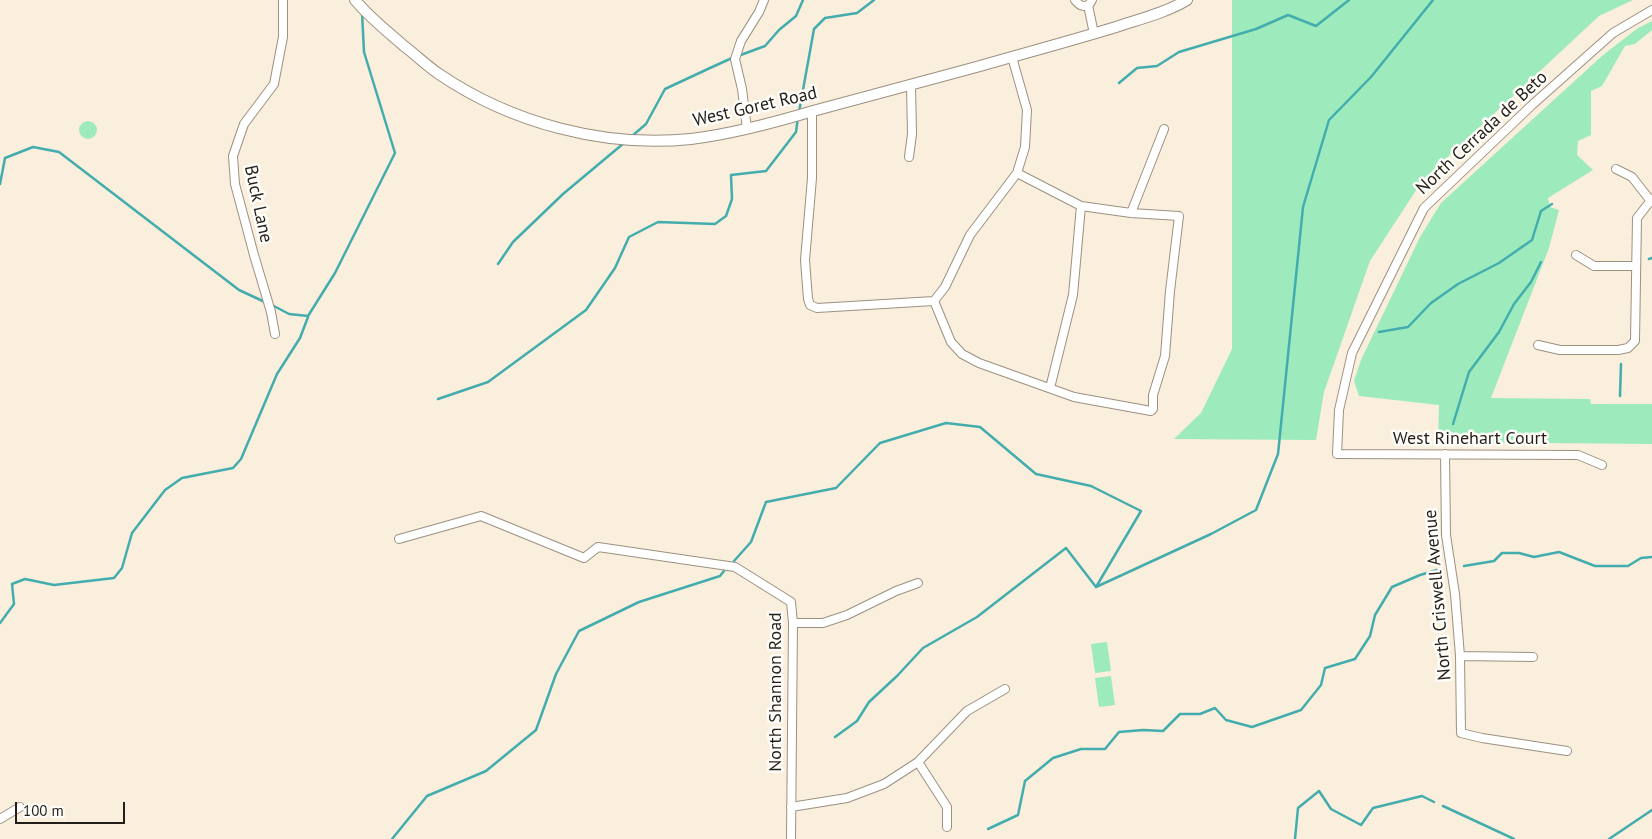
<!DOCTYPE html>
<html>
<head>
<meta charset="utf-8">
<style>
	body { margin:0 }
	#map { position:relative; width:1652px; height:839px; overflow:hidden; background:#faeedc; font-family:"PT Sans",sans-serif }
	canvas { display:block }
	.scale { position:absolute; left:15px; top:802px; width:110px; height:22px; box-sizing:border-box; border:2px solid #231f18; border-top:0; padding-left:6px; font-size:15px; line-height:18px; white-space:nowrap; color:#231f18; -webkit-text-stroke:4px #fffdf9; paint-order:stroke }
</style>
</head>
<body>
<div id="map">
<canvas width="1652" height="839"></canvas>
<div class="scale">100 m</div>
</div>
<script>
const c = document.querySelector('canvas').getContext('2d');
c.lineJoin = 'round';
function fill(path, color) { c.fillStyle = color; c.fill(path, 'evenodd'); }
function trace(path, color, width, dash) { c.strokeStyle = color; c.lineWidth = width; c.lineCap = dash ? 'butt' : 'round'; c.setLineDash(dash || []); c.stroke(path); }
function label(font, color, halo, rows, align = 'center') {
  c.font = font + ' "PT Sans",sans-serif'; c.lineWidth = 5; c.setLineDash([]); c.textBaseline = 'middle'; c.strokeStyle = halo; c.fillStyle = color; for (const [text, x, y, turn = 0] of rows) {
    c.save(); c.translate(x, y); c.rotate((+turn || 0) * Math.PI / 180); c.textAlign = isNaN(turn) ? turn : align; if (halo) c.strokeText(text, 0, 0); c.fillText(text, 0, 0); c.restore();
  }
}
const green = new Path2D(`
	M1232,0H1633L1599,16L1422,181L1370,261L1324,392L1316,440L1174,439L1201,413L1232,349Z
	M1652,21V30L1635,44L1625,46L1602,86L1591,91V135L1578,141L1577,155L1593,170L1548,198L1550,207L1559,210L1549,248L1491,398L1590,399L1591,404H1652V444L1438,442L1439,405L1359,396L1354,381L1361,360L1420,237L1441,203L1603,55L1638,28Z
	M79 130a9 9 0 1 1 18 0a9 9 0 1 1-18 0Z
	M1107,642L1111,671L1095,673L1091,644Z
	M1111,676L1115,705L1099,707L1095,678Z`);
const stream = new Path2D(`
	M738,56L765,46L779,30L796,16L803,0
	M1119,83L1137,68L1157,66L1179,52L1256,29L1288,15L1316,26L1349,0
	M799,112L814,29L825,18L857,13L874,0
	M632,136L646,124L665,89L710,68L732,58
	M0,184L5,158L33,147L59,152L239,290L267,303
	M1649,259L1652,258
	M498,264L513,242L563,194L624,143
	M272,305L289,314L308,316L335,273L395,153L364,52L362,12
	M1379,332L1408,327L1431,303L1458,284L1499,263L1532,240L1541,211L1552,204
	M1620,396L1621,364
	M438,399L488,382L586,310L615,268L629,237L658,222L715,224L726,216L732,199L731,175L766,171L796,132L798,117
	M1453,424L1469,372L1499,332L1514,304L1531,282L1541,262
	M734,561L751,542L766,502L836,488L880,443L946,423L980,427L1036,474L1091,486L1141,511L1096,587L1211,534L1256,510L1278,454L1303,207L1329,120L1371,77L1433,0
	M1464,566L1494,561L1502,553H1519L1534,557L1559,552L1595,566H1628L1641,558L1652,557
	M0,623L14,604L12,584L25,579L54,585L114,578L122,568L132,533L165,490L182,478L233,468L241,459L277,374L300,338L308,317
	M835,737L857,721L869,702L897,676L923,648L977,617L1066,548L1096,587
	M1443,806L1514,839
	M988,829L1018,815L1025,781L1053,758L1081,749H1105L1119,732L1143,730L1163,731L1180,714H1200L1215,708L1226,720L1252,727L1301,710L1321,685L1325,668L1355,659L1370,636L1375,615L1392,587L1420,575L1437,570
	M392,839L427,796L486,771L536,730L556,674L579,631L639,602L720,576L724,571
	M1295,839L1298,808L1319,791L1331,809L1361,825L1373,808L1422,796L1434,802
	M1609,839L1652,810`);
const minor = new Path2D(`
	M1075,0C1080,7 1088,9 1092,0
	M1088,5L1094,34
	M812,112V178L805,260L808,299L810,305L817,308L934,301L945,287L970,235L1017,173L1025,147L1027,110L1012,57
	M747,129L742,89L735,59L741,41L759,12L764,0
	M909,157L912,134L911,85
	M1616,169L1632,177L1650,200
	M1131,213L1164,129
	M1576,255L1594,266H1636
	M934,301L951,342L962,354L979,363L1074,397L1151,411L1153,409V395L1165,356L1170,291L1179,216L1131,213L1081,206L1017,173
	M275,334L271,312L254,255L235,184L233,156L244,124L274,84L283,37V0
	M1538,345L1560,350H1618L1628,348L1635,341L1637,218L1652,199
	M1050,388L1073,295L1081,206
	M1445,454L1446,535L1455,594L1460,656L1461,733L1482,738L1567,751
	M1602,465L1578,455L1337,454L1339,410L1352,353L1424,208L1532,105L1613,33L1652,10
	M399,539L481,516L584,558L598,547L735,567L791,602L793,623L791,839
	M793,623H823L847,615L896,591L918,583
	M1460,656L1533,657
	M918,762L947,807V827
	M791,807L847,798L884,784L918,762L967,711L1005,689
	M0,819L20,807`);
const tertiary = new Path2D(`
	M355,0C370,18 387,31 404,46C416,55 427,66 439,74C511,123 604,148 691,139C732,134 773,123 813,111C865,97 917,83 969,69C1018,55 1067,42 1116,27C1140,19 1165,13 1187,0`);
const streetNames = [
	["West Goret Road",755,107,-13],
	["North Cerrada de Beto",1482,133,-43],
	["Buck Lane",258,204,78],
	["West Rinehart Court",1470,439],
	["North Criswell Avenue",1438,595,-95],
	["North Shannon Road",776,692,-90]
];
fill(green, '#9debbd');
trace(stream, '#43adae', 2.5);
trace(minor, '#9c9181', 10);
trace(tertiary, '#9c9181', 12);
trace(minor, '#fff', 8);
trace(tertiary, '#fff', 10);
label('18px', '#231f18', '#fffdf9', streetNames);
</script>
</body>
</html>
